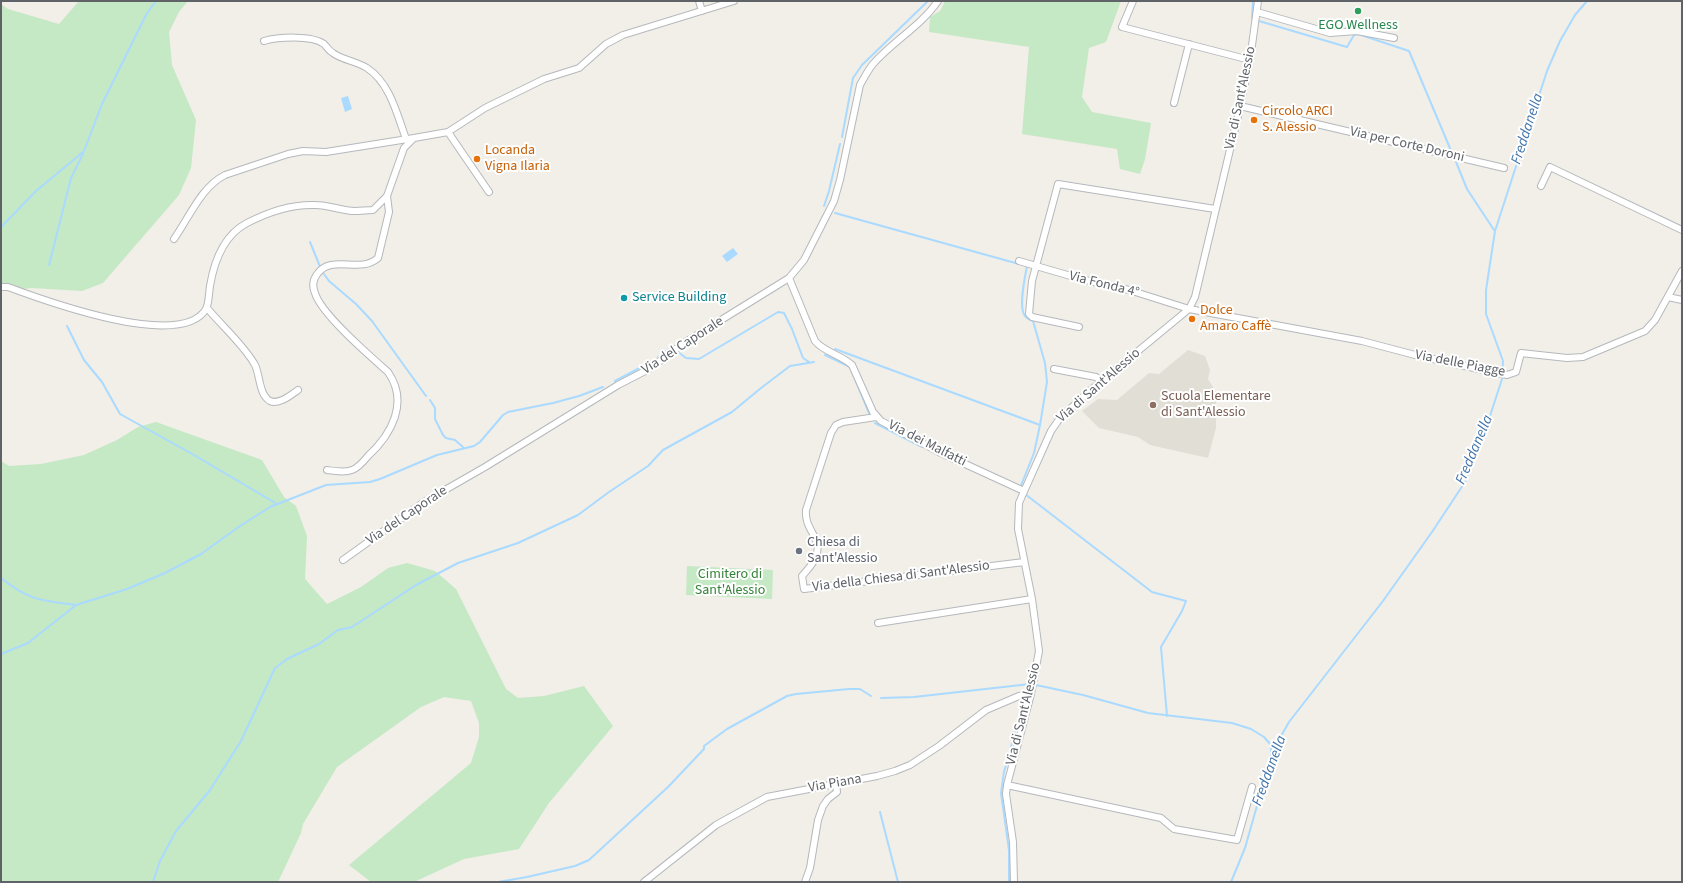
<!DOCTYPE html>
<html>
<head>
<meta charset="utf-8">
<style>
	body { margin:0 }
	#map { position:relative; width:1683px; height:883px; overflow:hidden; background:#f1efe8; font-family:"Source Sans 3",sans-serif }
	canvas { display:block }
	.frame { position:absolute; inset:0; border:2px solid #5f6368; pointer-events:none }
</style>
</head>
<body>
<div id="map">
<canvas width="1683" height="883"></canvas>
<div class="frame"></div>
</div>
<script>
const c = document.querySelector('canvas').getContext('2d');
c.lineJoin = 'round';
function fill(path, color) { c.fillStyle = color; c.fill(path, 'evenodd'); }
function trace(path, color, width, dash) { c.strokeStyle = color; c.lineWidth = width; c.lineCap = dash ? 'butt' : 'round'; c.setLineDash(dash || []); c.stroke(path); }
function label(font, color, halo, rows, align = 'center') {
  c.font = font + ' "Source Sans 3",sans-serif'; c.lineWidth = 4; c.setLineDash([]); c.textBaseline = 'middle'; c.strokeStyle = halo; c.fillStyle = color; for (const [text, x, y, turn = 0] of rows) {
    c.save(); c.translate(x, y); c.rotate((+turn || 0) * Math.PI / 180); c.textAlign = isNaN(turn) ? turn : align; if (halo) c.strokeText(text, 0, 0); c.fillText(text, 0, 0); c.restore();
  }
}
const education = new Path2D(`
	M1188,350L1205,356L1210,370L1208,379L1216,392V428L1208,458L1150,445L1138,437L1099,428L1082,411L1098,399L1117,400L1149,373L1159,374Z`);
const green = new Path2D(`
	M79,1H188L179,12L169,32L172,65L196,120L191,168L179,195L103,283L82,291L32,288L1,291V4L8,9L59,24Z
	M945,1H1121L1106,42L1089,48L1082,97L1092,112L1151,123L1145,159L1140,174L1120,169L1117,149L1022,134L1029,47L929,32L930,17L940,11Z
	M156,422L262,460L284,497L296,506L307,536L305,579L327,604L361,587L388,568L407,563L435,571L456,589L506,689L518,698L544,696L584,686L613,726L549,803L519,849L464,859L414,882H371L349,865L471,763L479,737V723L471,701L444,697L421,707L337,767L303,824L301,833L278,882H1V461L9,466L41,464L84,455L117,440L138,427Z
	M687,566L773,570L772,599L686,595Z`);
const water = new Path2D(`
	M348,96L352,109L345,112L341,98Z
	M733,248L738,254L727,262L722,256Z`);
const stream = new Path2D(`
	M1252,19L1253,1
	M1259,21L1347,47L1354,35L1358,34L1409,51L1452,153
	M842,137L853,78L862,65L928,1
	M1454,157L1467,189L1494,230
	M824,206L829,191L840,144
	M835,213L1019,264
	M2,226L36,191L83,152
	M310,242L321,269
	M49,265L71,178L82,156L102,104L147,13L156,1
	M324,274L329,281L356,304L372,321L426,396
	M67,326L84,360L102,382L120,414L194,455L277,504
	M835,349L1040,425
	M678,352L686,358L699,359L778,312L784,313L792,329L803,358L809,362
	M825,355L850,367L869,413
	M658,357L669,349L673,350
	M615,381L651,362
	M430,400L435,408V419L443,435L446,438L455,440L464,448
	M875,423L922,447
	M1020,488L1034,453L1040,425L1047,382L1045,363L1033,321C1030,320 1027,319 1025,316C1018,308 1025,277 1027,266L1025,265
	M1025,494L1152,592L1186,601L1182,611L1161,647L1167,716
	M1,578C30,601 40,600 75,605
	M1,654L28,643L76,605L127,589L165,573L201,554L240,526L270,507L326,485L370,482L380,479L437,455L474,446L480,442L503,415L508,412L553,403L579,396L603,387
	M1036,685L1083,695L1148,713L1232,723L1251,729L1264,737L1271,745V759
	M881,698L914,697L1030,684
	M880,812L898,882
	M153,882L160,861L176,831L210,790L241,741L275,668L287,659L319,644L338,630L352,627L416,585L458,563L518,543L578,515L609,492L648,466L663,450L732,412L761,388L790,366L814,362
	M498,882L527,877L575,866L589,860L668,787L704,749V746L727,729L787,696L796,694L849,689H860L871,696
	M1009,882V850L1001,793L1004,772L1024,701
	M1231,882L1245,848L1268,767L1277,743L1289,722L1383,601L1432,532L1467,479L1471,456L1480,432L1490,416L1502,379L1503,361L1486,314V290L1495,231L1547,71L1560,41L1575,15L1587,1`);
const minor = new Path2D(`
	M699,1L702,11
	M1133,1L1122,27L1250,60
	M1257,12L1330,33L1357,31L1394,38
	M264,41C278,37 312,35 324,44C327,47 329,51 333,53C342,60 356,61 367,68C390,83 397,114 406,139
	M1174,103L1189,44
	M1240,106L1504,168
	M448,132L489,192
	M1541,186L1550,167L1682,230
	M174,239C189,218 201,187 225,175L288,154L303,151L326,152L414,138
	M1019,261L1081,279L1129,290L1189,309L1362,341L1415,355L1497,373L1507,375L1516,372L1521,353L1567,358L1583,357L1645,331L1655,320L1682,271
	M789,278L815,341C824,352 841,355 852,365L873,412L881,421L939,452L1024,491
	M1,287H8C43,300 181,351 206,309C209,303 209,292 210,286C214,262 224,235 247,223C268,212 293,204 316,205C329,205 342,211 355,211C361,211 367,210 373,210L387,196L404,148L414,138L448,132L485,108L544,79L579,68L606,44L623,35L734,1
	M1668,297L1682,300
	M207,308C221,325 245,346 255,365C260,375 259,395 270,401C279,405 291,395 298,390
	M1079,327L1032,317L1029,314L1032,281L1058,184L1215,209
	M1054,369L1096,377L1102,381
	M876,417L843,422L836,425L831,433L806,510C805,523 811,529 816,540C822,554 811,566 802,576L804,589L1024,562
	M327,470C334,471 344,473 352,470C358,468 364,461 368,456C392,434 409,402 388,372C370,356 321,314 315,293C312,286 313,279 318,273C321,269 326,266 331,265C347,262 364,270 378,258L389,212L387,196
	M343,560L424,502L485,467L618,385L649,369L684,343L789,278L804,260L834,201L840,180L860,85C864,78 868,70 873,64C893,41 921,26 938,1
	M878,623L1032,599
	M1007,785L1161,818L1174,829L1237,840L1252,787
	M644,882L716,825L767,797L877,776L895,771L910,765L939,746L986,710L1019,696L1031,694
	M805,882L810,868L818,820L823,806L828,799L837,792L836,784
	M1014,882L1013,842L1006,794L1007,785L1031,694L1039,651L1032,599L1018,529L1019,503L1022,496L1051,431L1060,418L1092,389L1189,309L1195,297L1238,116L1250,60L1258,1`);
const markers = [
	[1358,11,4,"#2e9e5b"],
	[1254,120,4,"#e8710a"],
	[477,159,4,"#e8710a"],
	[624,298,4,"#0f9aa8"],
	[1192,319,4,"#e8710a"],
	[1153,405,4,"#8d6e63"],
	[799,551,4,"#6b7280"]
];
const leisureNames = [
	["EGO Wellness",1358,26]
];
const streetNames = [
	["Via di Sant'Alessio",1241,98,-78],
	["Via per Corte Doroni",1407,145,13],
	["Via Fonda 4°",1104,285,14],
	["Via del Caporale",683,346,-33],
	["Via delle Piagge",1460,364,11],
	["Via di Sant'Alessio",1099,386,-41],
	["Via dei Malfatti",927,444,27],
	["Via del Caporale",407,516,-34],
	["Via della Chiesa di Sant'Alessio",901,577,-7],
	["Via di Sant'Alessio",1024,714,-76],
	["Via Piana",835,784,-10]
];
const foodNames = [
	["Circolo ARCI",1262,112],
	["S. Alessio",1262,128],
	["Locanda",485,151],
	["Vigna Ilaria",485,167],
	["Dolce",1200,311],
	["Amaro Caffè",1200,327]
];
const cultureNames = [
	["Service Building",632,298]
];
const educationNames = [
	["Scuola Elementare",1161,397],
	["di Sant'Alessio",1161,413]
];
const worshipNames = [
	["Chiesa di",807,543],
	["Sant'Alessio",807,559]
];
const parkNames = [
	["Cimitero di",730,575],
	["Sant'Alessio",730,591]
];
const waterNames = [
	["Freddanella",1528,129,-72],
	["Freddanella",1475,450,-67],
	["Freddanella",1270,771,-70]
];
fill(education, '#e1ded6');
fill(green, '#c5e8c5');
fill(water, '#aadaff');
trace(stream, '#aadaff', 2);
trace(minor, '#b5b8bc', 8);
trace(minor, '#fff', 6);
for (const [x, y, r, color] of markers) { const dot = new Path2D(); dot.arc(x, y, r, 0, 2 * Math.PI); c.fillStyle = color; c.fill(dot); trace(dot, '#fff', 1.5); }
label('14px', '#27864d', '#fff', leisureNames);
label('14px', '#5f6368', '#fff', streetNames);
label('14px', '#c56008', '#fff', foodNames, 'left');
label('14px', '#0d838f', '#fff', cultureNames, 'left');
label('14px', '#785e54', '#fff', educationNames, 'left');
label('14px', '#5b616d', '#fff', worshipNames, 'left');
label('14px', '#348238', '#fff', parkNames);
label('italic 15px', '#4174aa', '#fff', waterNames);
</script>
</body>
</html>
